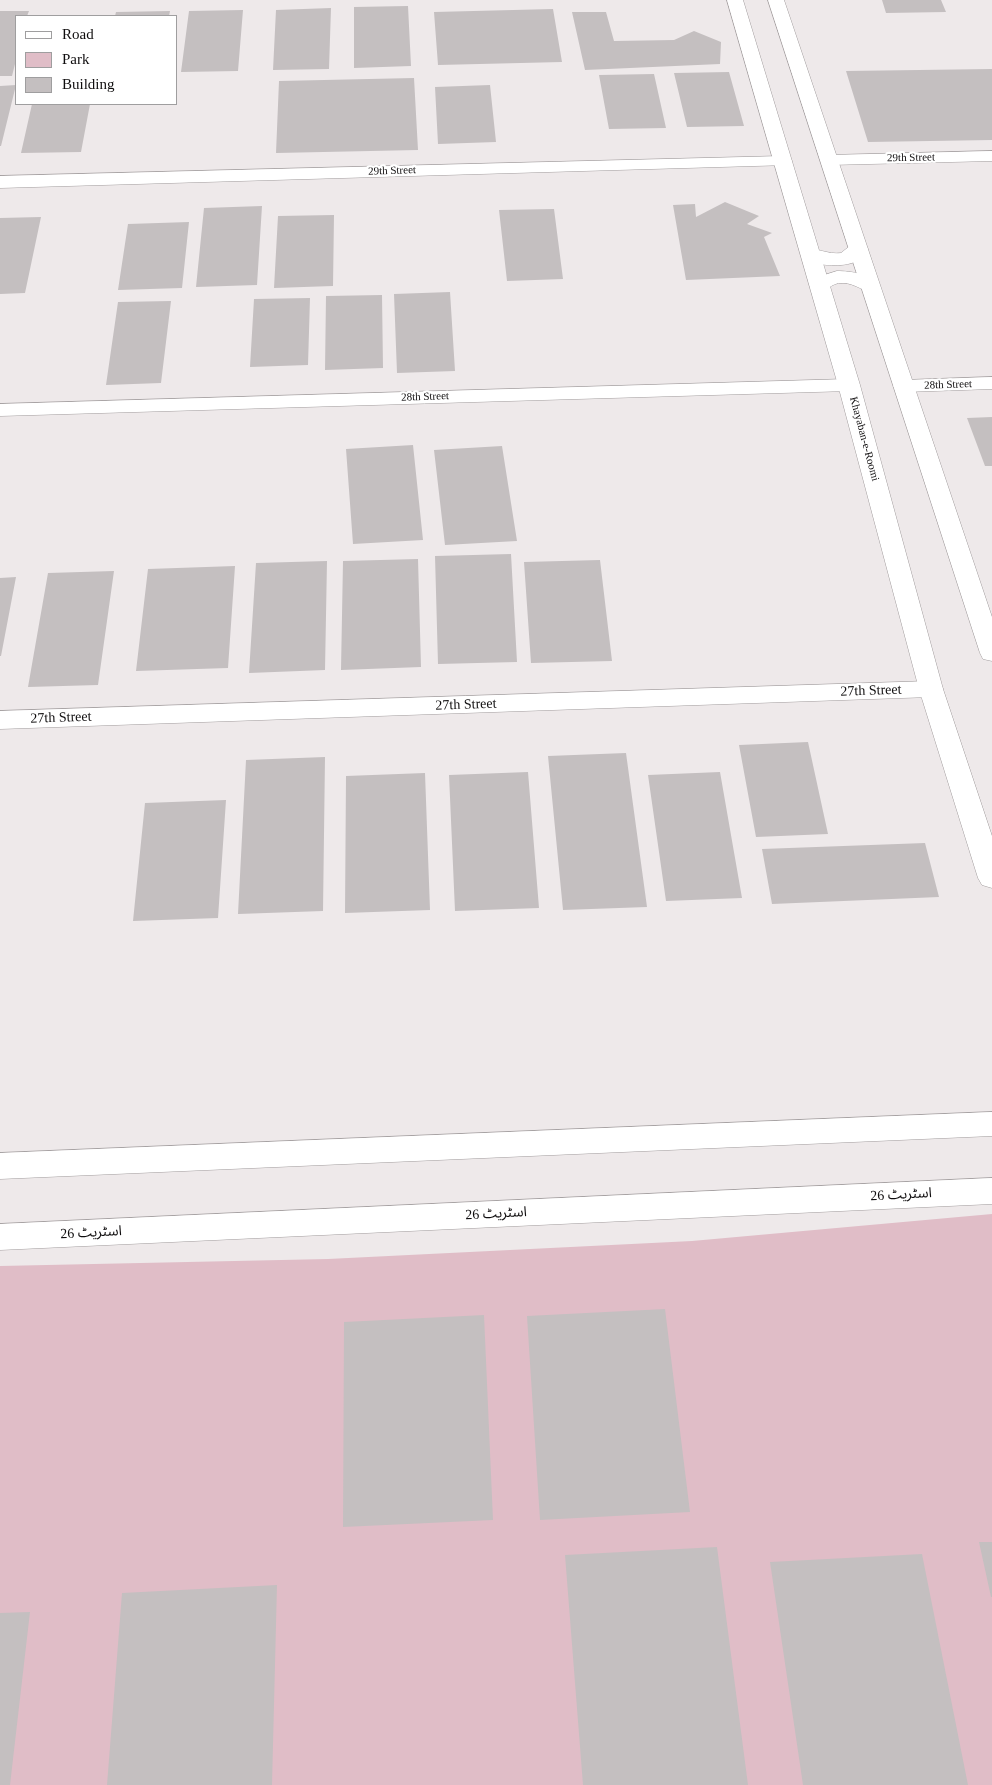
<!DOCTYPE html>
<html>
<head>
<meta charset="utf-8">
<style>
	body { margin:0 }
	#map { position:relative; width:992px; height:1785px; overflow:hidden; background:#eee9ea; font-family:"Times New Roman",serif }
	canvas { display:block }
	.legend { position:absolute; left:15px; top:15px; width:162px; height:90px; box-sizing:border-box; background:#fff; border:1px solid #9f9e9f; margin:0; padding:6px 9px; list-style:none; font-size:15px; color:#0f0d0e }
	.legend li { display:flex; align-items:center; gap:10px; height:25px }
	.legend b { width:25px; border:1px solid #9f9e9f }
</style>
</head>
<body>
<div id="map">
<canvas width="992" height="1785"></canvas>
<ul class="legend">
<li><b style="height:6px;background:#fff"></b>Road</li>
<li><b style="height:14px;background:#e0bdc7"></b>Park</li>
<li><b style="height:14px;background:#c4bfc0"></b>Building</li>
</ul>
</div>
<script>
const c = document.querySelector('canvas').getContext('2d');
c.lineJoin = 'round';
function fill(path, color) { c.fillStyle = color; c.fill(path, 'evenodd'); }
function trace(path, color, width, dash) { c.strokeStyle = color; c.lineWidth = width; c.lineCap = dash ? 'butt' : 'round'; c.setLineDash(dash || []); c.stroke(path); }
function label(font, color, halo, rows, align = 'center') {
  c.font = font + ' "Times New Roman","Noto Sans Arabic",serif'; c.lineWidth = 4.5; c.setLineDash([]); c.textBaseline = 'middle'; c.strokeStyle = halo; c.fillStyle = color; for (const [text, x, y, turn = 0] of rows) {
    c.save(); c.translate(x, y); c.rotate((+turn || 0) * Math.PI / 180); c.textAlign = isNaN(turn) ? turn : align; if (halo) c.strokeText(text, 0, 0); c.fillText(text, 0, 0); c.restore();
  }
}
const green = new Path2D(`
	M992,1214V1785H0V1266L328,1259L692,1241Z`);
const building = new Path2D(`
	M882,0H941L946,12L886,13Z
	M408,6L411,66L354,68V7Z
	M331,8L329,69L273,70L276,10Z
	M553,9L562,62L438,65L434,12Z
	M243,10L238,71L181,72L189,11Z
	M0,11H29L27,16H16V60L12,76H0Z
	M170,11L169,16H115L116,12Z
	M572,12H606L614,41L674,40L694,31L721,42L720,64L585,70Z
	M992,69V140L868,142L846,71Z
	M729,72L744,126L687,127L674,73Z
	M654,74L666,128L609,129L599,75Z
	M414,78L418,150L276,153L279,81Z
	M16,85L1,146H0V86Z
	M490,85L496,142L438,144L435,87Z
	M32,104H90L81,152L21,153Z
	M725,202L759,216L747,224L772,233L764,237L780,276L686,280L673,205L695,204L696,217Z
	M262,206L257,285L196,287L204,208Z
	M554,209L563,279L507,281L499,210Z
	M334,215L333,286L274,288L278,216Z
	M41,217L25,293L0,294V218Z
	M189,222L182,288L118,290L128,224Z
	M450,292L455,371L397,373L394,294Z
	M382,295L383,368L325,370L326,296Z
	M310,298L308,365L250,367L254,299Z
	M171,301L161,383L106,385L118,302Z
	M992,417V466H985L967,418Z
	M413,445L423,540L353,544L346,449Z
	M502,446L517,541L445,545L434,450Z
	M511,554L517,662L438,664L435,556Z
	M418,559L421,667L341,670L343,561Z
	M600,560L612,661L531,663L524,562Z
	M327,561L325,670L249,673L256,563Z
	M235,566L228,668L136,671L148,569Z
	M114,571L98,685L28,687L48,573Z
	M16,577L1,656H0V578Z
	M808,742L828,834L756,837L739,745Z
	M626,753L647,907L563,910L548,756Z
	M325,757L323,911L238,914L246,760Z
	M528,772L539,908L455,911L449,775Z
	M720,772L742,898L666,901L648,775Z
	M425,773L430,910L345,913L346,776Z
	M226,800L218,918L133,921L145,803Z
	M925,843L939,897L772,904L762,849Z
	M665,1309L690,1512L540,1520L527,1316Z
	M484,1315L493,1520L343,1527L344,1322Z
	M979,1542H992V1597H991Z
	M717,1547L748,1785H583L565,1555Z
	M922,1554L968,1785H803L770,1562Z
	M277,1585L272,1785H107L122,1593Z
	M30,1612L10,1785H0V1613Z`);
const minor = new Path2D(`
	M992,151V161L829,165L823,164L820,160L823,156L829,155Z
	M783,156L789,157L792,161L789,165L0,188V176Z
	M858,243L865,245L868,249C865,253 862,258 857,261C844,268 810,267 801,254L804,250C817,247 828,255 841,253L851,245Z
	M837,271C851,271 871,274 880,286L877,290C864,294 856,283 843,283C829,282 829,294 813,290L810,286L818,277Z
	M992,377V389L904,392L897,390L893,386L897,382L904,380Z
	M849,379L856,381L860,385L856,389L849,391L0,416V404Z
	M931,681L940,683L943,689L940,695L931,697L0,729V711Z`);
const tertiary = new Path2D(`
	M727,0H743L860,385L943,689L992,836V888L982,885L978,878L919,689L838,385Z
	M768,0H784L992,617V661L983,659L980,653Z`);
const secondary = new Path2D(`
	M992,1112V1136L0,1179V1153Z
	M992,1178V1204L0,1250V1224Z`);
const farStreetnames = [
	["29th Street",911,158,-1],
	["29th Street",392,171,-2],
	["28th Street",948,385,-2],
	["28th Street",425,397,-2],
	["Khayaban-e-Roomi",864,439,75]
];
const streetNames = [
	["27th Street",871,691,-2],
	["27th Street",466,705,-2],
	["27th Street",61,718,-2],
	["اسٹریٹ 26",901,1195,-3],
	["اسٹریٹ 26",496,1214,-3],
	["اسٹریٹ 26",91,1233,-3]
];
fill(green, '#e0bdc7');
fill(building, '#c4bfc0');
trace(minor, '#a19c9d', 1);
trace(tertiary, '#a19c9d', 1);
trace(secondary, '#a19c9d', 1);
fill(minor, '#fff');
fill(tertiary, '#fff');
fill(secondary, '#fff');
label('11px', '#0f0d0e', '#fff', farStreetnames);
label('14px', '#0f0d0e', '#fff', streetNames);
</script>
</body>
</html>
